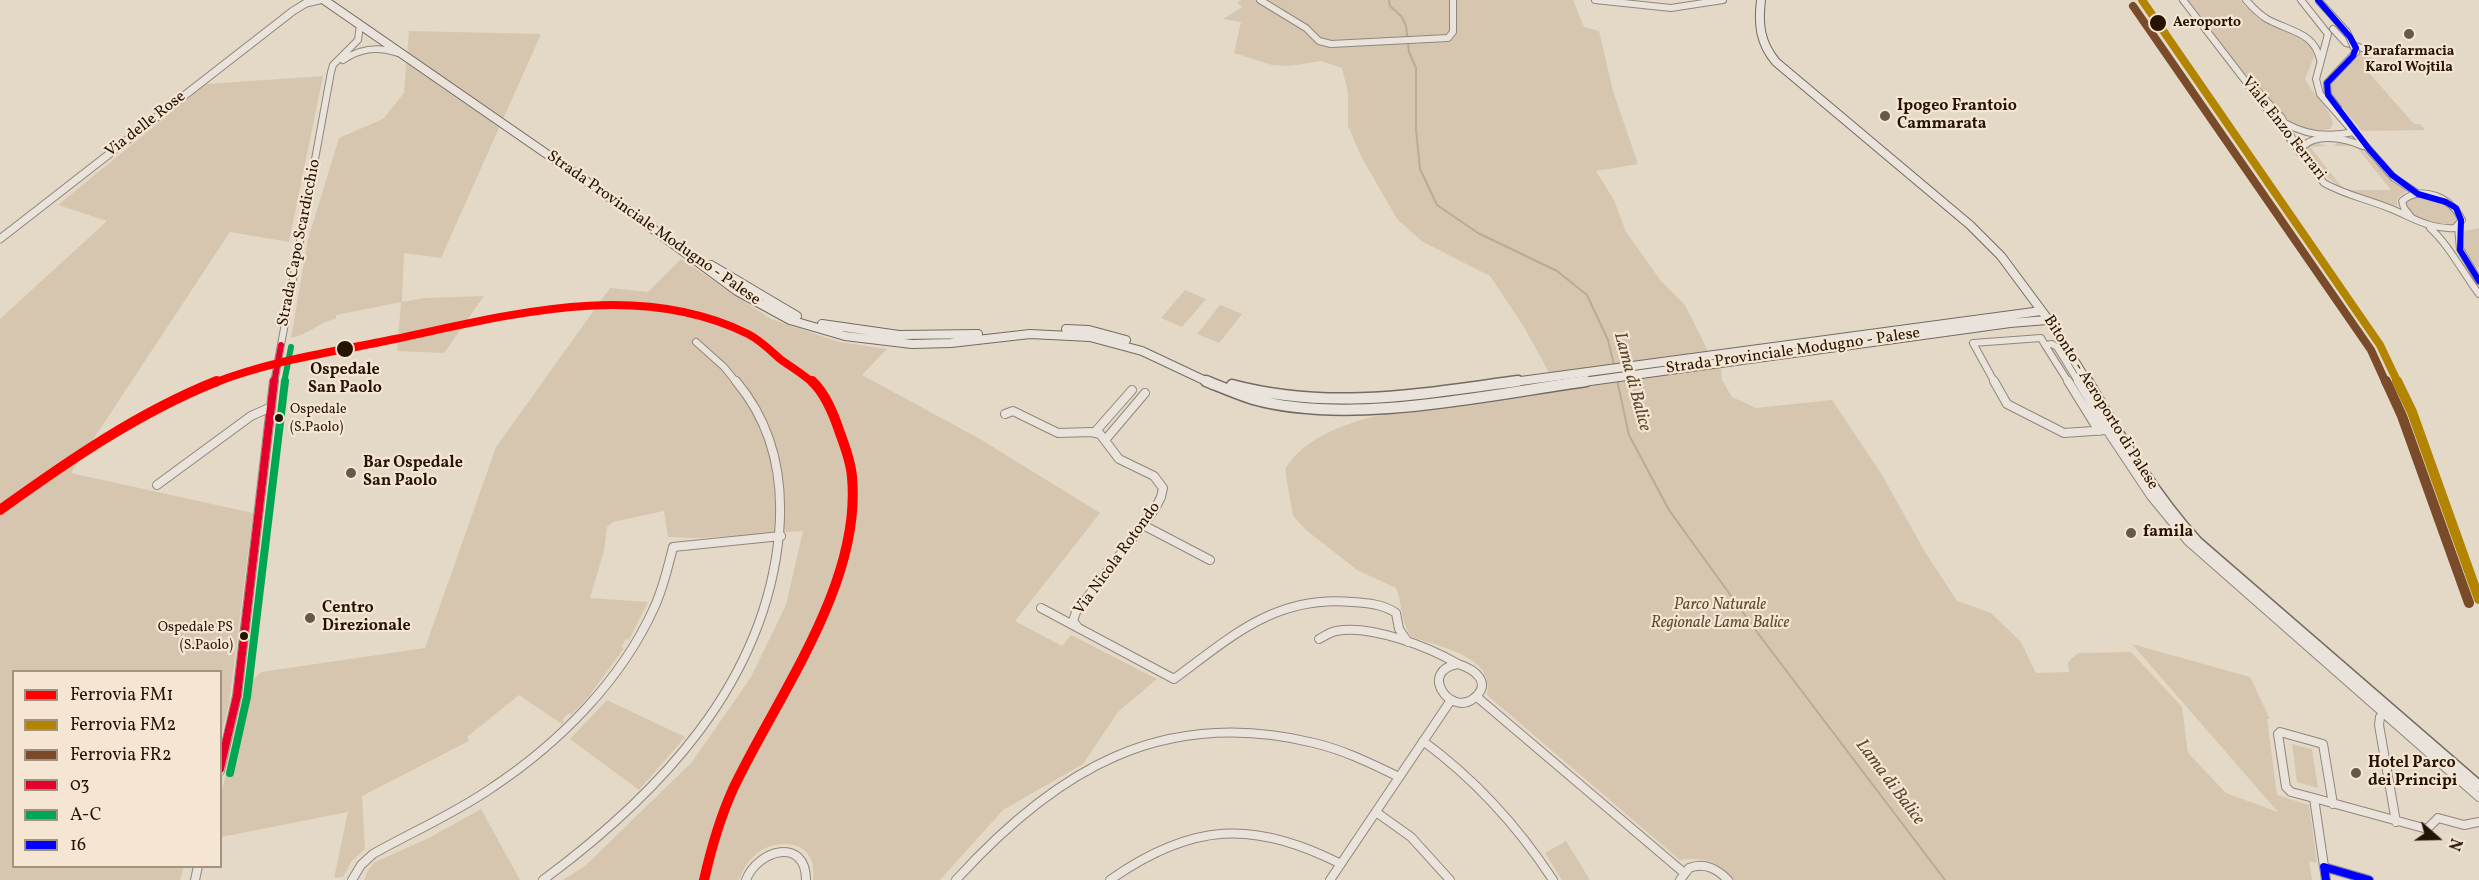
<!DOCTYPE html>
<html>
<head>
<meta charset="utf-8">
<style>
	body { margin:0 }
	#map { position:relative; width:2479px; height:880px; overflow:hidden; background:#e4d8c7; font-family:Vollkorn,serif }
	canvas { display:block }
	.legend { position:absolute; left:12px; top:670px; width:210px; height:198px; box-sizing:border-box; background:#f5e6d3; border:2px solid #a2927f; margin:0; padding:8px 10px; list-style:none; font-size:18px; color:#251401 }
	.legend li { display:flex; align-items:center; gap:12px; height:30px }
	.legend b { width:30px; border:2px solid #a2927f }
	.north { position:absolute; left:2407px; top:808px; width:60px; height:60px; -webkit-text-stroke:4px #f5e6d3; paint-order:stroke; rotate:110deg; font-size:16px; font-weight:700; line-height:24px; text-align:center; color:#251401 }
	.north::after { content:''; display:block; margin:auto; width:21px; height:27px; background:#251401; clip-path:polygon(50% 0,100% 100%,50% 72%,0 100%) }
</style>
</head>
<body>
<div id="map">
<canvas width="2479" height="880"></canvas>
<ul class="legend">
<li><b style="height:8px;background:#f00"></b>Ferrovia FM1</li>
<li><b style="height:8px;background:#b38400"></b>Ferrovia FM2</li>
<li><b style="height:8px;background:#7a4b2a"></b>Ferrovia FR2</li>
<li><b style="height:8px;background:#e4002b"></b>03</li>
<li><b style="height:8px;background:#00a651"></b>A-C</li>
<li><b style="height:8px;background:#00f"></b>16</li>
</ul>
<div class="north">N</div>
</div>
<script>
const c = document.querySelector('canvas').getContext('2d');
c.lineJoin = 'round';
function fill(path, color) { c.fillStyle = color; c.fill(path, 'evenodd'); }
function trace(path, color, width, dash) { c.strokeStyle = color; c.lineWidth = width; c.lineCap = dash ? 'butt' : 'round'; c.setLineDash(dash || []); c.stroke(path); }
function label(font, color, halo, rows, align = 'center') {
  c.font = font + ' Vollkorn,serif'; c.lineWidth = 4.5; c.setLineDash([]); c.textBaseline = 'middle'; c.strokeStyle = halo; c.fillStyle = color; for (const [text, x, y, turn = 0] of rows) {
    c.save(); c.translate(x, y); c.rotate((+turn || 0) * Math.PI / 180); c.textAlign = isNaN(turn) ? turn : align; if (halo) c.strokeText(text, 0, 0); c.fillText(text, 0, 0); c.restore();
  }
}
const green = new Path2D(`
	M1242,0H1573L1584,27L1599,31L1613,91L1638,164L1596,171L1614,200L1626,232L1661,281L1685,305L1708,351L1721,369L1722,380L1732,397L1756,408L1832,400L1882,475L1925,552L1957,601L1991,613L2021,642L2036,673L2069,672L2068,662L2078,653L2131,652L2182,707L2188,753L2226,793L2278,812L2132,644L2250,677L2270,719H2267L2277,795L2309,805L2317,863L2309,861L2312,880H2216V878L2215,880H1732C1718,860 1703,857 1680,860L1487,695C1496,656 1439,647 1412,637C1400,622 1403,605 1396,588L1357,570L1306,530L1293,516L1285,469C1322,411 1427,408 1489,400C1511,397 1534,392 1557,387L1524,327L1490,276L1423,242L1397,219L1361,156L1348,126V93L1342,68L1321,61L1289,66L1272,65L1234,53L1241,22L1223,19L1242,7L1237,3Z
	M2187,0H2240L2259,19L2299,35L2313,45L2315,54L2305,79C2313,95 2330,107 2333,124L2330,129L2313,131L2292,124L2277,106L2231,59Z
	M409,31L541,34L441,258L404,253L402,302L425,298L484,296L444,353L397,351L401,302L336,315V319C317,323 308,335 291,338L308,239L339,138L383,119L404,93Z
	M2360,50L2368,54L2374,61L2367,62V65L2363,66L2414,124H2420L2425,130L2362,131L2332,95L2331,85L2358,56Z
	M323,76L289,242L230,232L71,473L253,513L229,704L221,736L220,672H14V866L184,867L180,880H0V319L107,221L58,205L206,84Z
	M2339,141L2358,146L2391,180L2407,191L2397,198V206C2352,194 2331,190 2304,149V144L2317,142L2326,146L2310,147L2341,186L2348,190H2391L2356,146H2334Z
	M2420,196C2435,198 2455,204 2458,221C2444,234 2406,221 2406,202Z
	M2479,228V268H2475L2464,249L2461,236L2465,231Z
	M681,259L771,319L839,342L887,349L862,375L980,439L1100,513L1015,621L1062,646L1071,635L1157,679L1118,712L1083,764L1003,810L940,880H813C819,839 774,834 751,859C745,865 742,873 739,880H563L585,866L692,762L751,677L786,605L803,531L700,538L668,537L664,511L613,522L607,527L604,551L590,598L648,602L629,640L626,639L621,647L624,648L589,696L571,715L569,713L562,720L564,722L562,724L519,695L467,737L469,741L362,796L365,849L351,862L343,877L334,878L348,812L221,837V794L247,686L261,672L425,648L496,447L610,288L648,292Z
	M1185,290L1206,299L1182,327L1161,318Z
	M1220,305L1242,314L1219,343L1197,334Z
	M607,700L685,737L639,790L570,739Z
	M2292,744L2312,749L2318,788L2297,782Z
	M481,809L520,880H364L368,870L375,862L429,838Z
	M1566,841L1590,880H1562L1545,853Z`);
const stream = new Path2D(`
	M1389,0L1390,6L1402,17L1406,26L1409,52L1416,68V130L1420,169L1437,205L1478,233L1557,271L1587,295L1608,340L1614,365
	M1617,380L1629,435L1669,510L1760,636L1945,880`);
const minorFar1 = new Path2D(`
	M1260,0L1306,28L1319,41L1331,44L1448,38L1453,32V0
	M1595,0L1671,8L1723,0
	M2183,0L2324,183C2345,195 2367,199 2389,208C2412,217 2430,230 2455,228L2462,220C2452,198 2422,184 2402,201L2404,208L2412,218
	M2246,0C2252,7 2259,14 2267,19C2288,31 2315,32 2320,60
	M2301,0L2328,34L2316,79L2320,94L2394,178L2419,194
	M2333,29L2346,43L2362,48
	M343,60C361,48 378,46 398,53
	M2253,86L2282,118L2292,138
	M2338,108L2328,95L2327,83L2356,52
	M2287,124C2308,136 2331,137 2354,132
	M2299,152C2311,131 2344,138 2363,146
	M2458,227L2460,249L2479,281
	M2430,228C2449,245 2463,273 2479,294
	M696,342L724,367L737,383
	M2045,345L2069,383
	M274,383L331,72L333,65L358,40L360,25
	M1995,383L1973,343L2041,338L2045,345L2052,344L2057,347L2079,383`);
const minor = new Path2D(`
	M1994,381L2007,404L2064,433L2107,430
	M2068,381L2099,431
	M2078,381L2107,430
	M1005,414L1013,411L1058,433L1091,432L1100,434L1119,459L1154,476L1163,488L1161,497L1155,509L1076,612L1073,621L1077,626
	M2107,430L2151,496L2188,541L2479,797
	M2107,430L2116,429
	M1095,432L1132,390
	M1106,439L1145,393
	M157,485L251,416L269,408
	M1143,525L1210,560
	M1041,608L1174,679C1231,637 1275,595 1352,602C1367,603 1383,604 1396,613L1399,629L1408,642
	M1319,639C1325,636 1330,632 1336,631C1370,624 1429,647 1458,664
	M1458,664C1474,669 1494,683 1473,699C1450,716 1418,671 1458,664Z
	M1477,697L1683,872
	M2387,710L2380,717L2379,725L2396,822
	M1423,741C1476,780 1517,825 1553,880
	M220,771L237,696L274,381
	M2314,798L2291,792L2286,787L2278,734L2280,732L2323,744L2333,804
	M1376,812L1411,837L1450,880
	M2324,867L2369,880
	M195,880L198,866
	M352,880L361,865L373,854C412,832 456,813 493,787C559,743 621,681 654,608C663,589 668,567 673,547L781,536
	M543,880C658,795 765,684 779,534C784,478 773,425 736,381
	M746,880C758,849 806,837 806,880
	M956,880C1056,770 1162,706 1314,743C1344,750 1372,764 1399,777
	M1110,880C1191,823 1253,819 1341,864
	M1330,880L1451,700
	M1680,880L1689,868C1705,862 1717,869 1728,880
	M2326,880L2314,798L2427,829L2438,818L2464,825L2479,822`);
const tertiary = new Path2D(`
	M0,239L293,11L306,3L319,0`);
const secondaryFar1 = new Path2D(`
	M324,0L619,204L737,291L790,320L845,336L912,344L951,343L1030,334L1090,337L1142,351L1210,383
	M1761,0C1758,24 1760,43 1776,62L1970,225L2001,256L2053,326L2088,383
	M711,265L797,316
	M822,324L899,335L978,334
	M1066,329L1089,330L1126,340
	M1506,383L2041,311
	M1576,383L2010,323L2047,320`);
const secondary = new Path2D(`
	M1206,381C1221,387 1237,394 1253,399C1349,426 1488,395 1586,381
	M2087,381C2120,437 2153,494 2197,542L2479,786
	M1232,385C1330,411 1420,394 1518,381`);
const minorBridge = new Path2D(`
	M2318,0L2347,32L2356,52`);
const bus1Far1 = new Path2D(`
	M274,383L281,345`);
const bus1 = new Path2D(`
	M220,769L237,696L274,381`);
const bus2Far1 = new Path2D(`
	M284,383L291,347`);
const bus2 = new Path2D(`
	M230,773L247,697L285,381`);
const bus3Far1 = new Path2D(`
	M2318,0L2350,37L2356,48L2353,56L2327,83L2328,95L2369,149L2392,175L2418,194L2446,202L2456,208L2461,220L2460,250L2479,281`);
const bus3 = new Path2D(`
	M2326,880L2324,867L2369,880`);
const rail1Far1 = new Path2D(`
	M214,383C272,360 334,352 395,339C509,315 637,279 748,334C760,340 770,350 780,359C791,367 803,374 813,383`);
const rail1 = new Path2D(`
	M0,510C68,461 139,412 217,381
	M704,880C711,849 720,818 733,789C777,696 862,584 852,477C851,462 845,447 840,433C834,415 826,394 812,381`);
const rail2Far1 = new Path2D(`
	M2142,0L2380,345L2398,383`);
const rail2 = new Path2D(`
	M2397,381L2412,412L2479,599`);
const rail3Far1 = new Path2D(`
	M2133,6L2371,350L2386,383`);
const rail3 = new Path2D(`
	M2386,381L2402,416L2469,603`);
const markers = [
	[2158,23,9,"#251401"],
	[2409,34,6,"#685946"],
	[1885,116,6,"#685946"],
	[345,349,9,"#251401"],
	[279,418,5,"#251401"],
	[351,473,6,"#685946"],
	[2131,533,6,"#685946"],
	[310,618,6,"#685946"],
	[244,636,5,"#251401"],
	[2356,773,6,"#685946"]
];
const farStopnames = [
	["Aeroporto",2173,23]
];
const farPoinames = [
	["Parafarmacia",2409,52],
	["Karol Wojtila",2409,68]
];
const busNames = [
	["Ospedale",290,410],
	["(S.Paolo)",290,428],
	["Ospedale PS",233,628,"right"],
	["(S.Paolo)",233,646,"right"]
];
const poiNames = [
	["Ipogeo Frantoio",1897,107],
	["Cammarata",1897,125],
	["Bar Ospedale",363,464],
	["San Paolo",363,482],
	["famila",2143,533],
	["Centro",322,609],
	["Direzionale",322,627],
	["Hotel Parco",2368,764],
	["dei Principi",2368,782]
];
const streetNames = [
	["Via delle Rose",146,125,-38],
	["Viale Enzo Ferrari",2283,129,52],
	["Strada Provinciale Modugno - Palese",653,229,35],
	["Strada Capo Scardicchio",300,243,-79],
	["Strada Provinciale Modugno - Palese",1793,352,-8],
	["Bitonto - Aeroporto di Palese",2100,403,58],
	["Via Nicola Rotondo",1118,559,-54]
];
const stopNames = [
	["Ospedale",345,371],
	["San Paolo",345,389]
];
const parkNames = [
	["Parco Naturale",1720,606],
	["Regionale Lama Balice",1720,624]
];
const waterNames = [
	["Lama di Balice",1631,382,75],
	["Lama di Balice",1889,783,53]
];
fill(green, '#d7c6af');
trace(stream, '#bcaa92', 2);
trace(minorFar1, '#90877b', 8);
trace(minor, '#90877b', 10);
trace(tertiary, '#90877b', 9);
trace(secondaryFar1, '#746c61', 10);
trace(secondary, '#746c61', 13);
trace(minorFar1, '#e9e3db', 6);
trace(minor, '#e9e3db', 8);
trace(tertiary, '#e9e3db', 7);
trace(secondaryFar1, '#e9e3db', 8);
trace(secondary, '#e9e3db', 10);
trace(minorBridge, '#90877b', 8, []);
trace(minorBridge, '#e9e3db', 6);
trace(bus1Far1, '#e4002b', 6);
trace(bus1, '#e4002b', 8);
trace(bus2Far1, '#00a651', 6);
trace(bus2, '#00a651', 8);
trace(bus3Far1, '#00f', 6);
trace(bus3, '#00f', 8);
trace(rail1Far1, '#f00', 8);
trace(rail1, '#f00', 10);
trace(rail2Far1, '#b38400', 8);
trace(rail2, '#b38400', 10);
trace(rail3Far1, '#7a4b2a', 8);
trace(rail3, '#7a4b2a', 10);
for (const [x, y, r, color] of markers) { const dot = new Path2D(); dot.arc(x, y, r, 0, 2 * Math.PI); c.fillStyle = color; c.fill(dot); trace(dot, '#f5e6d3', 2); }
label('bold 14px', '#251401', '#f5e6d3', farStopnames, 'left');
label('bold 14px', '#251401', '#f5e6d3', farPoinames);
label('14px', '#251401', '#f5e6d3', busNames, 'left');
label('bold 16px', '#251401', '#f5e6d3', poiNames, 'left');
label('16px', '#251401', '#f5e6d3', streetNames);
label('bold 16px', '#251401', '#f5e6d3', stopNames);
label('italic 16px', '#604d37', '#f5e6d3', parkNames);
label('italic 18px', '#5b4832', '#f5e6d3', waterNames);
</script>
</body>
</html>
